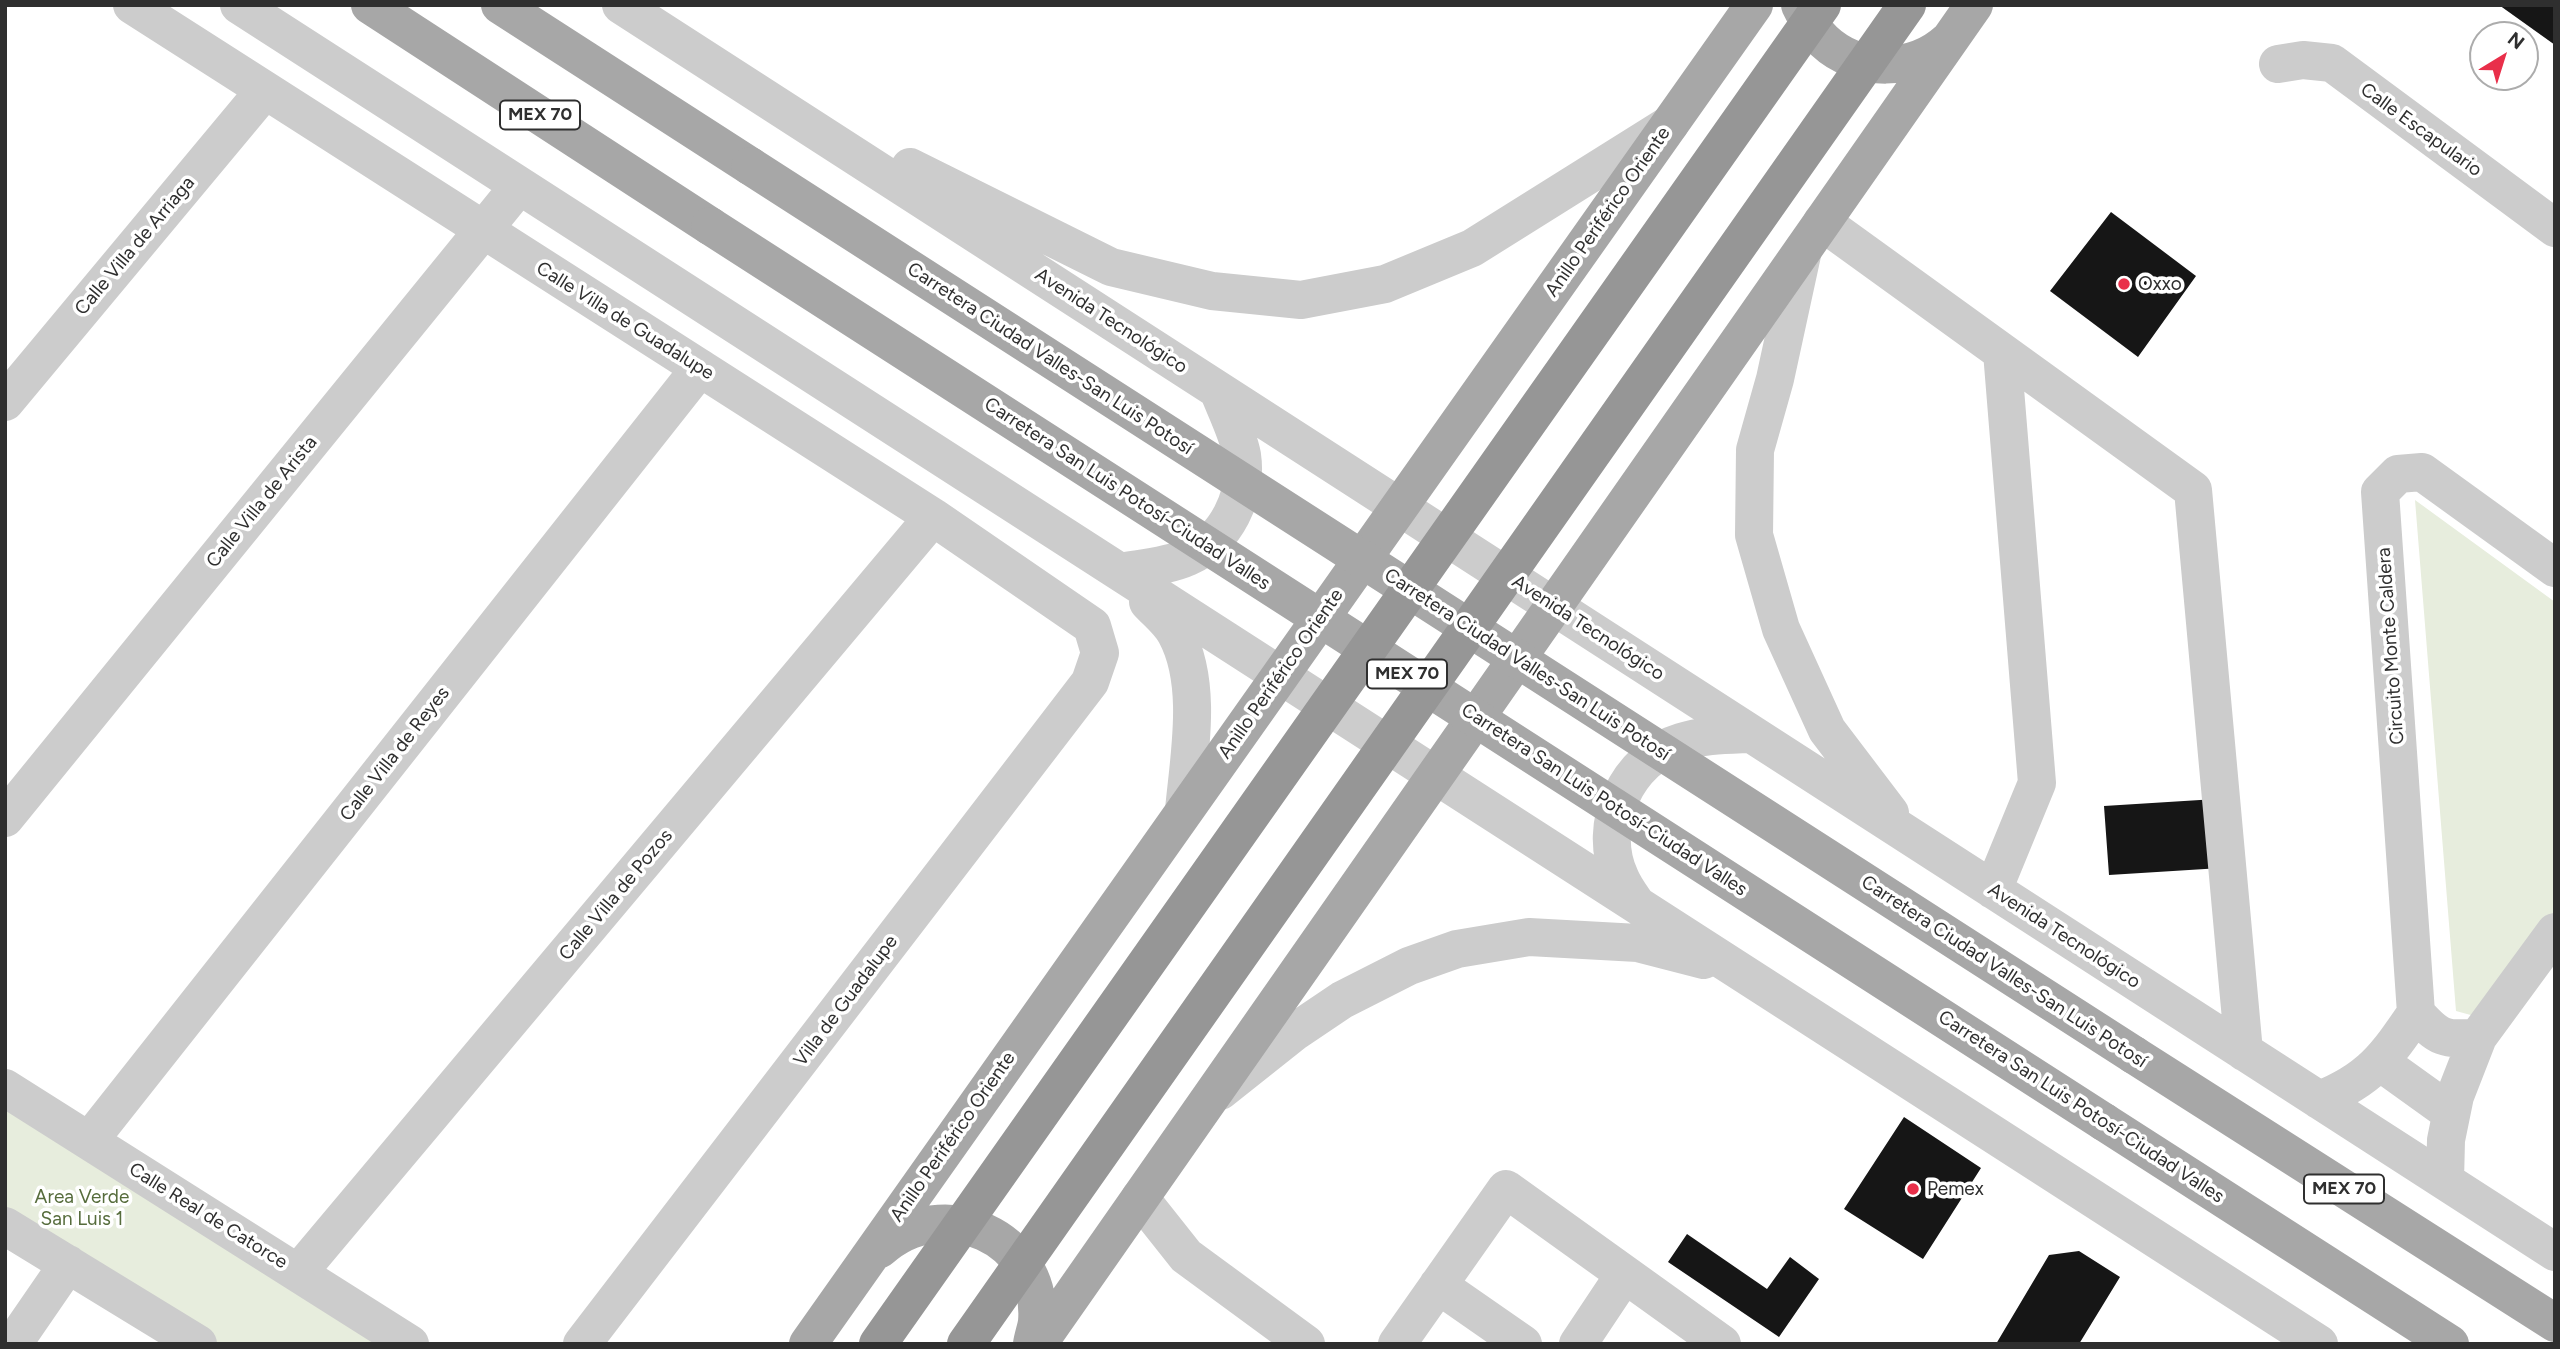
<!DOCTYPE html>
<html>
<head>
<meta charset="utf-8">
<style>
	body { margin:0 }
	#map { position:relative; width:2560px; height:1349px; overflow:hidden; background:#fff; font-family:Figtree,sans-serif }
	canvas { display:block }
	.frame { position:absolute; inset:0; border:7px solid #2f2f2f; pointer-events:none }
	.north { position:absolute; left:2469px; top:21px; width:70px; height:70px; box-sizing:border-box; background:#fff; border:2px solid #acacac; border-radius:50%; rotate:38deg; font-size:19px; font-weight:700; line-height:28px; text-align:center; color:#2f2f2f }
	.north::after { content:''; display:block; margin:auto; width:24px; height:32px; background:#e92f4a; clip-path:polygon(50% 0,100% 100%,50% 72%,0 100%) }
</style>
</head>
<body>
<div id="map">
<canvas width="2560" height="1349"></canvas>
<div class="frame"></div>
<div class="north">N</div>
</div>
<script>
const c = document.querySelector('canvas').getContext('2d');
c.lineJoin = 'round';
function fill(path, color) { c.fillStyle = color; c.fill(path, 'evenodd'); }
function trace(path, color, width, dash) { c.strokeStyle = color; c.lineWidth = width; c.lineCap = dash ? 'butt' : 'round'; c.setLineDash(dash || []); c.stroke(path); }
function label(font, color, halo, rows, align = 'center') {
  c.font = font + ' Figtree,sans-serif'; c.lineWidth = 7; c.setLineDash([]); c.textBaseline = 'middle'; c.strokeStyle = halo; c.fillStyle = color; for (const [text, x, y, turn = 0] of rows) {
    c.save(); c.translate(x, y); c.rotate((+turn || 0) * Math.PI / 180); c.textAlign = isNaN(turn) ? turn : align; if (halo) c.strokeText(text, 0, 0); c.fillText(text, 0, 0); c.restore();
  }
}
const green = new Path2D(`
	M2415,500L2555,602V911L2478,1017L2456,1011Z
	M5,1104L385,1344H208L5,1216Z`);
const building = new Path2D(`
	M2499,5H2555V45Z
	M2111,212L2196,276L2138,357L2050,291Z
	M2216,799L2221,868L2109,875L2104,806Z
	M1904,1117L1981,1168L1923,1259L1844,1209Z
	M1687,1234L1767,1289L1790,1257L1819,1279L1779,1337L1668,1262Z
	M2079,1251L2120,1277L2079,1344H1996L2049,1255Z`);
const minor = new Path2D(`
	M132,5L933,517L1092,626L1100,653L1090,682L582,1344
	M239,5L2319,1344
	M621,5L2555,1252
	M2278,64L2303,60L2332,63L2555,228
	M910,167L1111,267L1212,291L1301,300L1385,284L1472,248L1670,124
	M1822,222L2193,490L2244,1052
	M1803,250L1775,379L1755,450L1754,535L1781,629L1827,730L1890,813
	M5,402L265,90
	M1120,572C1142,568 1168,566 1188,557C1226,540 1248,496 1242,455C1238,434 1226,410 1218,390
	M1148,602C1157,612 1170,622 1176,634C1203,684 1189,756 1184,810
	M5,818L519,186
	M1993,890L2037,783L2002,352
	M1637,905C1631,896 1624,887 1620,877C1596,825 1627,758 1681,742C1703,735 1728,735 1751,734
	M2416,1013C2438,1038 2445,1041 2478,1037
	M2380,1062L2451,1113
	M5,1088L410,1344
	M1220,1091L1293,1033L1342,1000L1409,966L1457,949L1529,937L1638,943L1704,960
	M2319,1100C2370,1080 2386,1057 2416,1013L2380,492L2398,474L2422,472L2555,568
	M89,1141L700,368
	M2445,1181L2446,1140L2455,1096L2478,1037L2555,932
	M1140,1198L1186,1256L1306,1344
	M5,1226L198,1344
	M298,1273L933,517
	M1438,1285L1523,1344
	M13,1344L68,1264
	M1397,1344L1506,1189L1722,1344
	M1578,1344L1624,1275`);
const major = new Path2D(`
	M370,5L710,226
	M500,5L750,166
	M1800,5C1806,18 1813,31 1824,41C1858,73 1914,72 1948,41
	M2134,1055L2555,1323
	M2104,1122L2450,1344
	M880,1249C943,1192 1044,1237 1037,1322C1036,1329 1033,1337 1032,1344
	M808,1344L1754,5
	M1038,1344L1974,5`);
const majorBridge = new Path2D(`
	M750,166L2134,1055
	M710,226L2104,1122`);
const highwayBridge = new Path2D(`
	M878,1344L1822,5
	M966,1344L1907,5`);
const markers = [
	[2124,284,7,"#e92f4a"],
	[1913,1189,7,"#e92f4a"]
];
const shields = [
	[540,115,80],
	[1407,674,80],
	[2344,1189,80]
];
const shieldNames = [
	["MEX 70",540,115],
	["MEX 70",1407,674],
	["MEX 70",2344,1189]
];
const streetNames = [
	["Calle Escapulario",2421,130,36],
	["Anillo Periférico Oriente",1608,212,-55],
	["Calle Villa de Arriaga",135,246,-50],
	["Calle Villa de Guadalupe",625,321,32],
	["Avenida Tecnológico",1111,321,33],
	["Carretera Ciudad Valles-San Luis Potosí",1050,359,33],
	["Carretera San Luis Potosí-Ciudad Valles",1127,494,33],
	["Calle Villa de Arista",262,502,-51],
	["Avenida Tecnológico",1588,628,33],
	["Circuito Monte Caldera",2391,646,-94],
	["Carretera Ciudad Valles-San Luis Potosí",1527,665,33],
	["Anillo Periférico Oriente",1281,674,-55],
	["Calle Villa de Reyes",395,754,-52],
	["Carretera San Luis Potosí-Ciudad Valles",1604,800,33],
	["Calle Villa de Pozos",616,895,-50],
	["Avenida Tecnológico",2064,936,33],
	["Carretera Ciudad Valles-San Luis Potosí",2004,972,33],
	["Villa de Guadalupe",846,1001,-53],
	["Carretera San Luis Potosí-Ciudad Valles",2081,1107,33],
	["Anillo Periférico Oriente",953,1137,-55],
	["Calle Real de Catorce",208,1216,32]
];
const poiNames = [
	["Oxxo",2138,284],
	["Pemex",1927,1189]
];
const parkNames = [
	["Area Verde",82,1197],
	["San Luis 1",82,1219]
];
fill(green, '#e7eddd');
fill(building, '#161616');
trace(minor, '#ccc', 38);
trace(major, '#a7a7a7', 38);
trace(majorBridge, '#a7a7a7', 38);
trace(highwayBridge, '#969696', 38);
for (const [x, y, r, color] of markers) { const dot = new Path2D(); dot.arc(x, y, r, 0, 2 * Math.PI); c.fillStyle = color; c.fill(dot); trace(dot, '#fff', 2.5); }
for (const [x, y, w] of shields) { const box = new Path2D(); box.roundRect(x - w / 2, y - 14.5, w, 29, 5); c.fillStyle = '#fff'; c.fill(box); trace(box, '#2f2f2f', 2); }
label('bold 18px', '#2f2f2f', null, shieldNames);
label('19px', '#2f2f2f', '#fff', streetNames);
label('19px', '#2f2f2f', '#fff', poiNames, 'left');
label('19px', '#566c3c', '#fff', parkNames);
</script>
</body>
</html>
